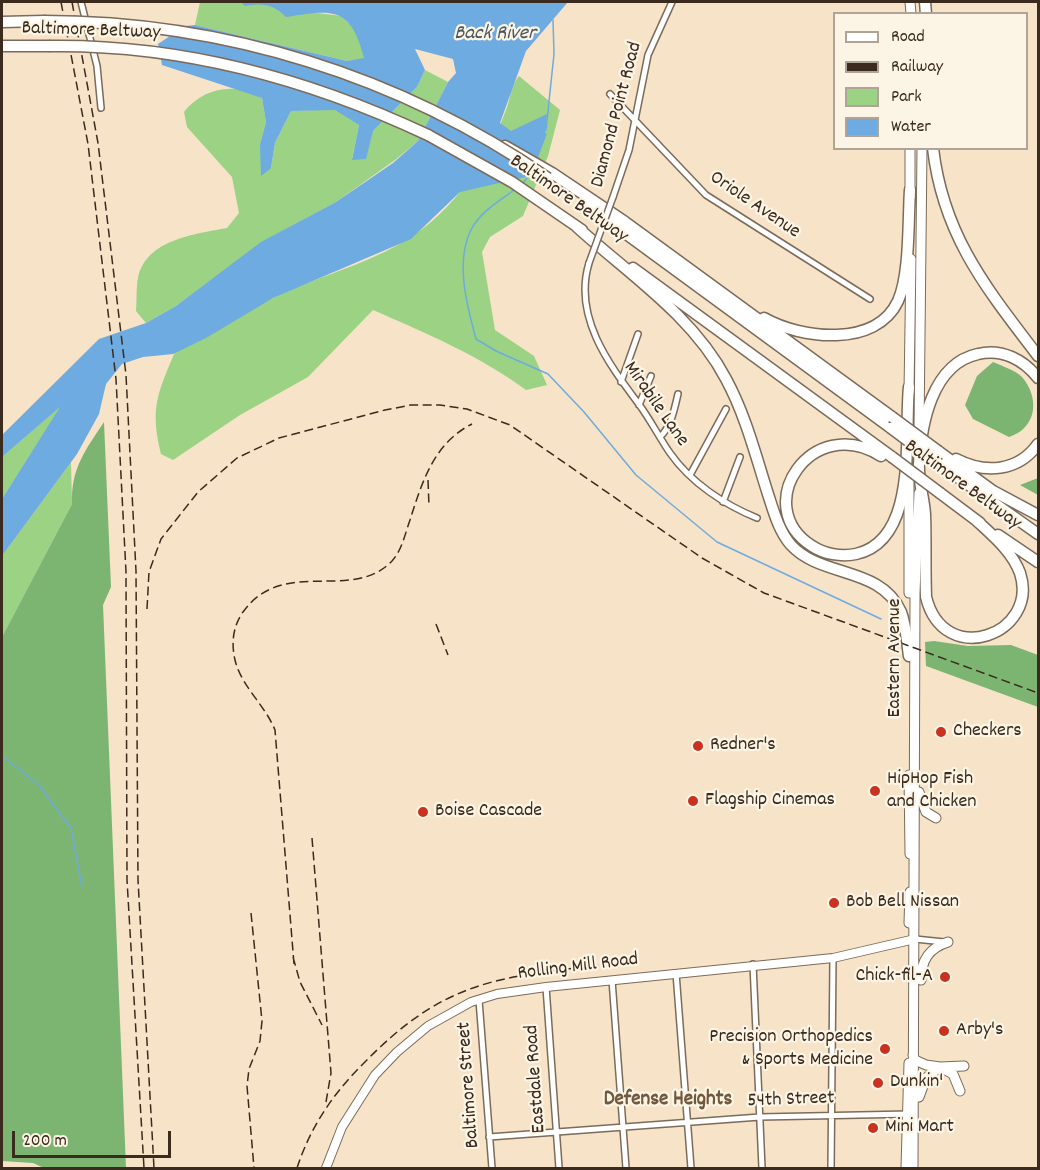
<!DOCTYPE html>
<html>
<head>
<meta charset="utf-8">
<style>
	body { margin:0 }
	#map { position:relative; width:1040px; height:1170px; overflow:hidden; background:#f6e3c8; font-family:Dekko,sans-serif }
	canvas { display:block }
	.frame { position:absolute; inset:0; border:3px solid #3b2a1e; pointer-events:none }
	.legend { position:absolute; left:833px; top:12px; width:195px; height:138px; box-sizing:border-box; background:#fcf5e5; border:2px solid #afa495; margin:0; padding:8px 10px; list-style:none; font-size:18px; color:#3b2a1e }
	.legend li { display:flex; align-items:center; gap:12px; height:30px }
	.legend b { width:30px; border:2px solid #afa495 }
	.scale { position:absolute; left:12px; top:1131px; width:159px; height:27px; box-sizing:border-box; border:3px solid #3b2a1e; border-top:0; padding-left:8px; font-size:18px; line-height:21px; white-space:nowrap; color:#3b2a1e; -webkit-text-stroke:4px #fcf5e5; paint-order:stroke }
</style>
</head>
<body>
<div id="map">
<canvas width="1040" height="1170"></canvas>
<div class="frame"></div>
<ul class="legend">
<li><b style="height:8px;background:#fff"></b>Road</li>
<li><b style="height:8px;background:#3b2a1e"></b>Railway</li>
<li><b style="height:16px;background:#9bd284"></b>Park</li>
<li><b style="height:16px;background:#6dabe0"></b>Water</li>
</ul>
<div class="scale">200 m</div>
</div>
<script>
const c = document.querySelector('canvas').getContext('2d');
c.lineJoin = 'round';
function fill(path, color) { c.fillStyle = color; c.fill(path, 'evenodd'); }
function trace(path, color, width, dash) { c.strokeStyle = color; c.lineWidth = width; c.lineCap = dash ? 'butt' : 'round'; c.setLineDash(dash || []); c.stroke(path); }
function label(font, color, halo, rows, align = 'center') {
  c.font = font + ' Dekko,sans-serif'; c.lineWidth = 4.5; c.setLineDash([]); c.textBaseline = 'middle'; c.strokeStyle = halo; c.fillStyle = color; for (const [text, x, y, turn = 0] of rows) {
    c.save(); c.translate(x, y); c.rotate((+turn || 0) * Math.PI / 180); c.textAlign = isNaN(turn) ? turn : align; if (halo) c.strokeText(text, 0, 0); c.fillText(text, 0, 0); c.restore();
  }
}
const green = new Path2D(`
	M200,2H240L245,5L260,3L277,8L342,16L358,32L365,59L347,61L195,25Z
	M425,70L448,82L418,141L395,160L336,202L264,241L176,306L146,323L136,311C137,300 136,288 138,278C146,239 196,234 227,228L239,213L232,177L187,127L184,112C202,88 236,81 262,98L266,122L260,144L271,168L275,143L291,111L335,109L359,125L352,159L373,131L417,87Z
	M519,76L560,110L548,156L523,216L490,237L482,252L495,330L534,356L547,385L526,390C480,356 426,333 373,310L308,377L240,415L173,460L161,454C150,409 157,394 175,352C210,336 240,314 275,297C345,264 407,258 459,193C479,169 495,139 506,110C511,97 510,87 519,76Z
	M62,405L2,499V457Z
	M71,462L72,504L2,637V556Z`);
const forest = new Path2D(`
	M993,362C1002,366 1015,370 1022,377C1040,398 1037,428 1009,437L973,419L965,405L977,376Z
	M104,422L111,587L103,605L126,1168H44L33,1163L2,1161V637L72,504C71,468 85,451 104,422Z
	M1038,478V495L1020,485Z
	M934,641L968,646L1011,645L1038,655V707L926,666L925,642Z`);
const water = new Path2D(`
	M240,2H568L526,51L500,123L511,131L547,114L545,136L530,176L460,192L411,239L273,298L206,338L173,354L143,357L122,364L106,384L99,414L77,454L2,556V499L60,407L2,457V435L99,339L146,323L176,306L261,242L336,202L393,163L418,141L448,82L456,73L453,59L415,49L425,70L417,87L373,131L366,159L352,160L359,125L335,110L291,111L275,143L271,168L261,176L260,144L266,122L262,98L162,65L158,44L185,26L195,25L347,61L364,58C351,7 334,9 286,17C273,4 262,3 245,6Z`);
const stream = new Path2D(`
	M546,130L554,54L553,20
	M537,158L546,134
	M523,183L531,173
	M514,190C499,201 479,213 471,230C455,262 467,306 476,339L496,351L548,374L584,412L636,475L717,542L881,619
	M2,756L37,783L71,828L82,887`);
const street = new Path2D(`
	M81,2L97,66L101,108
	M610,94L706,195L870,299
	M613,197L629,150L648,55L672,2
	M589,263C573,316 608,363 638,403C650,419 659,437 670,453C691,483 725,505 757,518
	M621,382L638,334
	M639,405L651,376
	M660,437C672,425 674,410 678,394
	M690,475L726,409
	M723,502L740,457
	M915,939L944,942
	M753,964L762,1168
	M676,973L691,1168
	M612,980L626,1168
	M546,987L559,1168
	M479,1000L492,1168
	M489,1137L760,1117L910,1114
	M831,1168L833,958`);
const secondary = new Path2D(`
	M326,1168L342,1127L375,1075L397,1052L428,1026L471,1002L497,994L546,987L833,958L915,939`);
const primary = new Path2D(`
	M910,2L911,14
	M910,197V148
	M909,392L911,259
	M919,431L922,148
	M909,475V593
	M909,775L910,854
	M919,792L926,812L936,818
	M909,923L910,892
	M921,980C921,960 929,948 948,942
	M913,1055L915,1060L926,1065L940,1067L964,1066
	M919,1097L926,1078L940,1067L953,1074L960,1091
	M906,1168L909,1063
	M913,1168L915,593L919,493`);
const highway = new Path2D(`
	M925,2L926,14
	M2,22L44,21
	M2,46H49
	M428,135L512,182L582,230
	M505,146L552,173L625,222L892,417
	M933,148C943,236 987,289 1038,356
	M584,203L891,428
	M577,227C629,274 693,316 726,379C745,414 755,453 767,491C773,509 778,530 791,545C821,578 881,566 901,612C906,625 907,642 909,656
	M633,268L892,457
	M764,318C801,339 876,348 898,301C910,275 908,220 910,190
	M938,451L993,491L1038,515
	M881,456C812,412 749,506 812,546C824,554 841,557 856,554C919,540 904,435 909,387
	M956,459C985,474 1018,472 1038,444
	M939,464L1038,534
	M940,493L980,523
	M976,520C992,535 1012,551 1020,573C1040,634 944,670 926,597C925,570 926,542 925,514C924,498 918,480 919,464C921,424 932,364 978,354C1002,348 1024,360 1038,378
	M998,535L1038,562`);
const rail = new Path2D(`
	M61,2L88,144L116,379L126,572L127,880L144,1168
	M72,2L98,143L126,375L136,571L138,880L154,1168
	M428,480L429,506
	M147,609L149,572L161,539L198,492L237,458L279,438L385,410L411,405H440L467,409L510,425L702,558L764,593L1038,693
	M436,624L448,655
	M312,838L331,1073L326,1102
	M251,913L262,1021L260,1041L249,1069L247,1086L254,1168
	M293,957L300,982L322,1025
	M294,964L275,730C265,705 241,686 235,660C231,643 233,626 243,612C283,556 352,603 392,561C402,550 405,534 410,520C422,482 434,443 472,424
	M297,1168C310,1128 332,1095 362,1065C442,982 494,977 603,965`);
const streetBridge = new Path2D(`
	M589,263L613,197`);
const highwayBridge = new Path2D(`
	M44,21C224,21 400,76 548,178
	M49,46C182,44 309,79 428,135
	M892,417L938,451
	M891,428L939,464
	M892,457L940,493`);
const markers = [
	[941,732,6,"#c8321e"],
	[698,746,6,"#c8321e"],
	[875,791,6,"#c8321e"],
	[693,801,6,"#c8321e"],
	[423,812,6,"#c8321e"],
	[834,903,6,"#c8321e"],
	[945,977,6,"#c8321e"],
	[944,1031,6,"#c8321e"],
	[885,1049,6,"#c8321e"],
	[878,1083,6,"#c8321e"],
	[873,1128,6,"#c8321e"]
];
const streetNames = [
	["Baltimore Beltway",91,32,2],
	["Diamond Point Road",618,115,-75],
	["Baltimore Beltway",568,200,35],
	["Oriole Avenue",754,206,34],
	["Mirabile Lane",655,405,55],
	["Baltimore Beltway",962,486,36],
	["Eastern Avenue",896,658,-90],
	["Rolling Mill Road",578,968,-7],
	["Eastdale Road",537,1079,-94],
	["Baltimore Street",470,1085,-94],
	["54th Street",791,1101,-2]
];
const poiNames = [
	["Checkers",953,732],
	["Redner's",710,746],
	["HipHop Fish",887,780],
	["and Chicken",887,803],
	["Flagship Cinemas",705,801],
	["Boise Cascade",435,812],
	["Bob Bell Nissan",846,903],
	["Chick-fil-A",933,977,"right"],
	["Arby's",956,1031],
	["Precision Orthopedics",873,1038,"right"],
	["& Sports Medicine",873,1061,"right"],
	["Dunkin'",890,1083],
	["Mini Mart",885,1128]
];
const waterNames = [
	["Back River",495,35]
];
const neighbourhoodNames = [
	["Defense Heights",668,1101]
];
fill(green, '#9bd284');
fill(forest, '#7cb472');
fill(water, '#6dabe0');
trace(stream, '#6dabe0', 1.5);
trace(street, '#7c6b5a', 8);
trace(secondary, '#7c6b5a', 10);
trace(primary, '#7c6b5a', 11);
trace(highway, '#7c6b5a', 13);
trace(street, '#fff', 5);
trace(secondary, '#fff', 8);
trace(primary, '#fff', 9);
trace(highway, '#fff', 10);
trace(rail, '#3b2a1e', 1.5, [9, 4.5]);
trace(streetBridge, '#7c6b5a', 8, []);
trace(highwayBridge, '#7c6b5a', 13, []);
trace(streetBridge, '#fff', 5);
trace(highwayBridge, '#fff', 10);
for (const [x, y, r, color] of markers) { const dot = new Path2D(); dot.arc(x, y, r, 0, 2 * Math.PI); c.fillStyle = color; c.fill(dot); trace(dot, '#fcf5e5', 2); }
label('20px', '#3b2a1e', '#fcf5e5', streetNames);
label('20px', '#3b2a1e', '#fcf5e5', poiNames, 'left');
label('italic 21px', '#4c5762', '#fcf5e5', waterNames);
label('bold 21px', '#71583e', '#fcf5e5', neighbourhoodNames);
</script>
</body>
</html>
